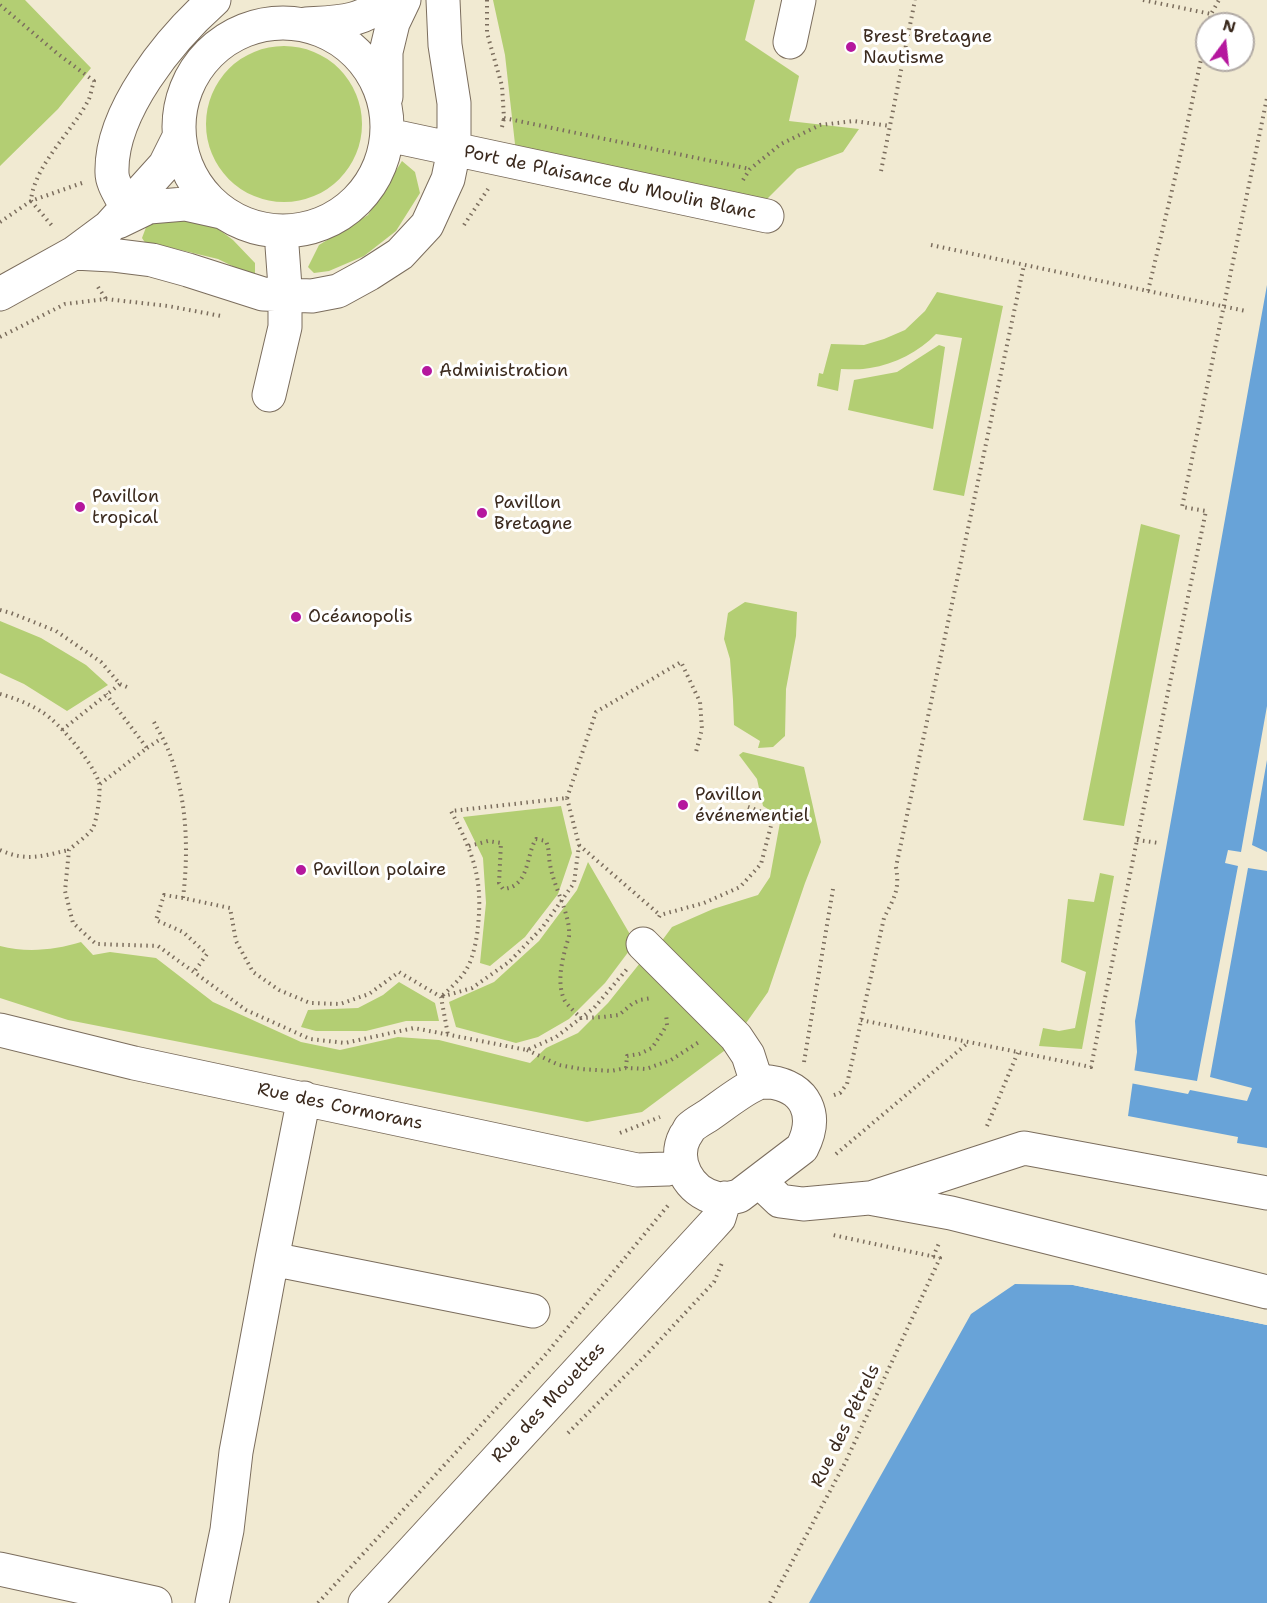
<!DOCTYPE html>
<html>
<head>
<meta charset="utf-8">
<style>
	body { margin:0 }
	#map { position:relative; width:1267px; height:1603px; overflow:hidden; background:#f1ead2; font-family:"Shantell Sans",sans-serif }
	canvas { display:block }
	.north { position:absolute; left:1195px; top:12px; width:60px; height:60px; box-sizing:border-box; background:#fff; border:2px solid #b1aaa5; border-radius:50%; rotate:15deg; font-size:16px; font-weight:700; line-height:24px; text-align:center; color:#3b2a1e }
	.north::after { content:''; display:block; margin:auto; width:21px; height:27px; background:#b5179e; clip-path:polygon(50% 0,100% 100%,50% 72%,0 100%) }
</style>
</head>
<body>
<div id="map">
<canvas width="1267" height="1603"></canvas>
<div class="north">N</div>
</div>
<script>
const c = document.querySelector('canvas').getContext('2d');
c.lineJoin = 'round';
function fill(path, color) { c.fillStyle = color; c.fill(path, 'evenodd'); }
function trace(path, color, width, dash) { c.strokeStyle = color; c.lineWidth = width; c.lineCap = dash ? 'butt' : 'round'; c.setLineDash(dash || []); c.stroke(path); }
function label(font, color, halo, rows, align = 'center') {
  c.font = font + ' "Shantell Sans",sans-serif'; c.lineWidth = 6; c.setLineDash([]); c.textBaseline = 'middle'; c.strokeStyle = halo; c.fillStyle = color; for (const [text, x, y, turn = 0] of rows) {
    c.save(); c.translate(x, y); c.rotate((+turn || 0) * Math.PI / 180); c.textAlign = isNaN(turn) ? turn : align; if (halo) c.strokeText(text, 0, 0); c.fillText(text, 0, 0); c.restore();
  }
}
const green = new Path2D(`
	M0,0H25L91,68L58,109L0,166Z
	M493,0H755L745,40L799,76L789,121L859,129L843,152L797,169L767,199L516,153L505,55Z
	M206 124a78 78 0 1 1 156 0a78 78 0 1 1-156 0Z
	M402,161L415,172L420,193L396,231L364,256L329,271L314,273L308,267L319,245L368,215Z
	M176,214L206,220L233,240L255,263V277L218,259L168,247L146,244L142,238L148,222Z
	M937,292L1003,306L964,496L933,490L962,338L936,334C919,352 895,364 870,368C861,370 851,369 841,369L838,391L817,386L819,373L823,374L831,344L864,345L884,339L905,330L925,311Z
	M939,345L945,347L933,429L848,410L854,380L897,372Z
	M1141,524L1180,535L1124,826L1083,820Z
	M745,602L797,612L796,636L786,689L785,736L773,747L758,748L760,741L734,725L733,700L730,659L724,639L728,613Z
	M0,621L41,638L86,665L108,685L67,711L24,684L0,673Z
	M743,752L804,767L821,842L805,883L768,992L744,1026L661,942L672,927L713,909L758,895L770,877L781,817L763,806L757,779L739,755Z
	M561,806L572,853L558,894L525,937L490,966L480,963L486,903L483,858L463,817Z
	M588,862L635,943L605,983L569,1019L538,1037L516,1043L456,1027L449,1002L494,982L539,941L577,890Z
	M1100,873L1114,876L1082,1049L1039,1046L1043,1028L1059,1031L1075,1028L1086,972L1061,962L1068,899L1094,902Z
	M81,942L93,955L110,952L156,958L213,1002L301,1042L340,1050L398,1037L439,1040L530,1063L546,1048L578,1033L608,1003L644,958L728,1048L642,1112L587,1122L68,1020L0,998V946C27,953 55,950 81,942Z
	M399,982L435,1003L439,1021H406L366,1031H316L301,1027L308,1010L358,1008L383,995Z`);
const water = new Path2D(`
	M1267,285V1148L1237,1143L1238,1137L1128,1116L1137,1052L1135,1021Z
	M1015,1284L1073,1285L1267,1325V1603H809L908,1427L971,1314Z`);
const pier = new Path2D(`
	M1267,706V760L1252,845L1267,852V871L1248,868L1210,1077L1252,1088L1247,1101L1190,1090L1188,1094L1130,1083L1132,1070L1197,1081L1238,866L1225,863L1228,850L1241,852Z
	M1073,1282L1267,1322V1325L1073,1285Z`);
const path = new Path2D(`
	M487,0V33L502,86L504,118L750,169
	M1143,0L1211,14
	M0,5L58,54L94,81C92,87 91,94 89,99C73,131 34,165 31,201L54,228
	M1209,24L1211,14L1219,0
	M502,127L504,118
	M881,171L915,0
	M743,180L750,169L781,144L820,125L854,121L890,126
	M0,222L31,201L82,183
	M464,225L488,189
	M931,245L1148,291L1184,140L1207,31
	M98,287L106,299
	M1148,291L1246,311
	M0,337L65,304L106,299L168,306L221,316
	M0,610L11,613L56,631L101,662L120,684L62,730
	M120,684L129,688
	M0,694C15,698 29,704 42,712C59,722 94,764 99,783C101,791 97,820 93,828C89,835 75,844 69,850L65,891L73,923L96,944L158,946L246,1010L310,1039L345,1043L414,1028L527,1050L556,1037L594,1008L627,969
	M154,722C158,730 163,738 167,747C187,794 189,848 183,898L230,908L236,941L253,972L279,990L310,1003L340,1004L369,994L399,972L441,997L448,1035
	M147,748L162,738
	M100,784L147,748L106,694
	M567,798L579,845L574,883L542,928L509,962L472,988L441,997C449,989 460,980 466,970C473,959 477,939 478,926C483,878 473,853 451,811Z
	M567,798L596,712L681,662L700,702L702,729L696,752
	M1137,840L1159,843
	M579,845L660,915
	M469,846L488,841L501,843L499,883L503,889C530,887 526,854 536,839L546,841C550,852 548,854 550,864C553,886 571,915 569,936C568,941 566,945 565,950C561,965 557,986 565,1001C569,1007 576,1013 581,1018L603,1017L619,1015L632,1004L640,1000L652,998
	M0,850C27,862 42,856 69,850
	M183,898L164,895L156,920L183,932L207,954L194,972
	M659,917L660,915L704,903L740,887L761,864L773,818L765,813L748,807
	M861,1020L1091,1067L1137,840L1206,511L1182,507L1267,98
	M527,1050L559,1065L581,1069L611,1071L626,1068L646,1069L671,1060L699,1042
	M804,1062L833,889
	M626,1068L627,1056L639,1054L652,1048L667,1025L666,1013
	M834,1095L840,1093L847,1084L884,918C894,898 900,890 896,867L1024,265
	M987,1126L1018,1052
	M620,1133L660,1117
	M836,1154L969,1042
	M933,1257L940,1241
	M568,1433L646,1355L714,1282L722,1263
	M318,1603L546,1354L670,1203
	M770,1603L845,1463L940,1258L833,1235`);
const minor = new Path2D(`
	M179 127a104 104 0 1 1 208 0a104 104 0 1 1-208 0Z
	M306,24C340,22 360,23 388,0
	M790,42L799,0
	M386,97V52L393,23L404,0
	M388,135L767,216
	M126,207C122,197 112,184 112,173C110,112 170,39 214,0
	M118,222L149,207L185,204L221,212
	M74,253L112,255L152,260L188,270L263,294L312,296L338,291L369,274L400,254L427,225L448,179L454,150V103L445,45L443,0
	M0,294L74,253L109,227L165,165L178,139
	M269,395L285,327V287L281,232
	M643,944L736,1037L748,1055L757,1083
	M0,1030L134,1063L637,1170L667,1169L682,1165
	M770,1082C806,1087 819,1115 802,1148L739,1196C731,1198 723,1200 716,1198C689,1192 672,1161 685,1136C687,1134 688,1131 690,1128C695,1123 703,1119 709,1115C722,1106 742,1090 756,1084C760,1082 765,1082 770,1082Z
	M759,1181L780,1201L803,1204L869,1198L951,1213L1267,1292
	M874,1197L1024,1148L1267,1193
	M272,1259L533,1311
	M0,1569L155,1603
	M212,1603L227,1530L236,1452L272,1259L304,1098
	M365,1603L709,1229L719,1218L725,1198`);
const markers = [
	[851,47,6,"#b5179e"],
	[427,371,6,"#b5179e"],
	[80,507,6,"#b5179e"],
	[482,513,6,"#b5179e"],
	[296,617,6,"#b5179e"],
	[683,805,6,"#b5179e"],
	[301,870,6,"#b5179e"]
];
const poiNames = [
	["Brest Bretagne",863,37],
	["Nautisme",863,58],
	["Administration",439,371],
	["Pavillon",92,497],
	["tropical",92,518],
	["Pavillon",494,503],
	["Bretagne",494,524],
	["Océanopolis",308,617],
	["Pavillon",695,795],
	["événementiel",695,816],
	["Pavillon polaire",313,870]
];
const streetNames = [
	["Port de Plaisance du Moulin Blanc",610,183,12],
	["Rue des Cormorans",340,1107,12],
	["Rue des Mouettes",549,1403,-47],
	["Rue des Pétrels",846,1426,-64]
];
fill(green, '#b3ce73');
fill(water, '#68a3d8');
fill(pier, '#f1ead2');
trace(minor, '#7b6d5d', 35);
trace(path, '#7b6d5d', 4, [1.5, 4.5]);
trace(minor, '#fff', 33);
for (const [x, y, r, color] of markers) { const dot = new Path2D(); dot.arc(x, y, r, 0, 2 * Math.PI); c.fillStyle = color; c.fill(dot); trace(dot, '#fff', 2); }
label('18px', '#3b2a1e', '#fff', poiNames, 'left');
label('18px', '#3b2a1e', '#fff', streetNames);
</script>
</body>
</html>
